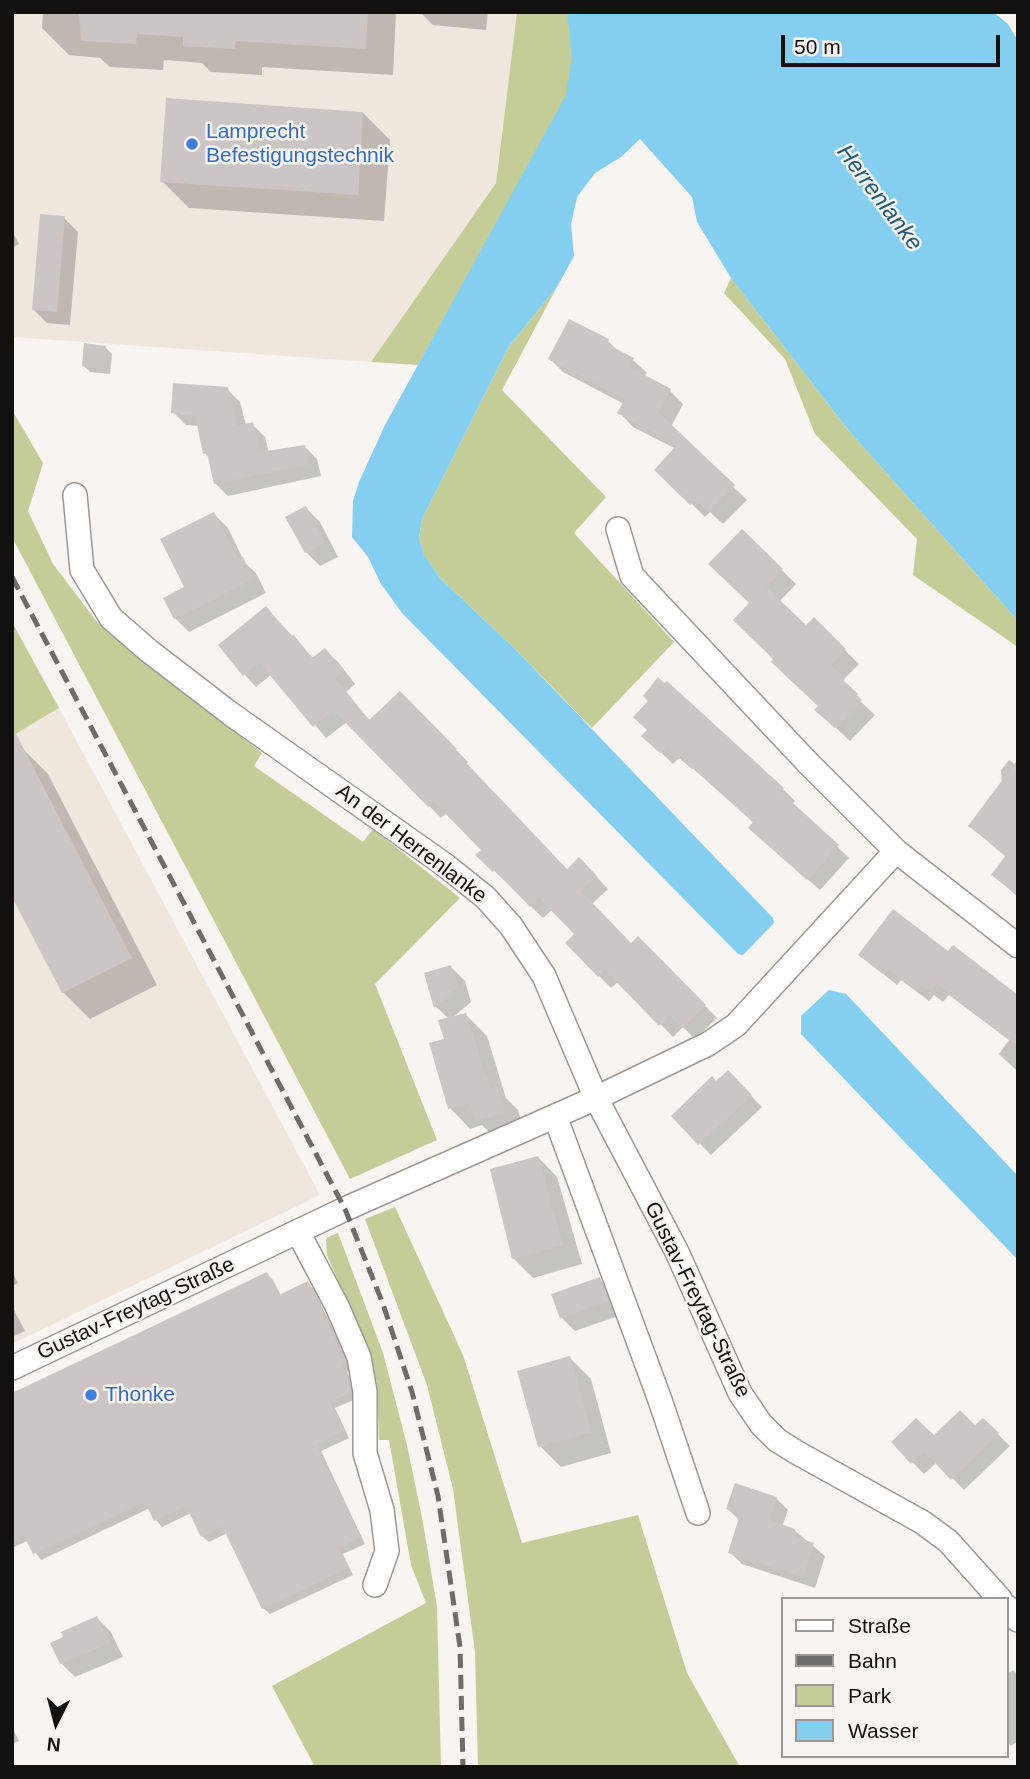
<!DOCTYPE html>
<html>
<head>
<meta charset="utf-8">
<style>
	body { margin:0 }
	#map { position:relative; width:1030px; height:1779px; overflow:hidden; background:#f7f4f1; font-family:Arial,sans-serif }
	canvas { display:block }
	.frame { position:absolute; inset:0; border:14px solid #121110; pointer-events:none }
	.legend { position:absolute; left:781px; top:1597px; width:228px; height:161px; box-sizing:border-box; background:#f7f4f1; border:2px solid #9b9997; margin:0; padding:9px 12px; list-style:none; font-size:21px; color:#121110 }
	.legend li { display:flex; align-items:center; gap:14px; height:35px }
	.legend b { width:35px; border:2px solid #9b9997 }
	.north { position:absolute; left:21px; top:1688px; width:70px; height:70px; -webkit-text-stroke:5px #f7f4f1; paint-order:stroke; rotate:186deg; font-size:19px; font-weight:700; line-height:28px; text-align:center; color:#121110 }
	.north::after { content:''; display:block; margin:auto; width:24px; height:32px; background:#121110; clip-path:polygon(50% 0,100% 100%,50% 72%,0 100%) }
	.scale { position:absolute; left:781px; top:35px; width:219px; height:32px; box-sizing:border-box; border:4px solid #121110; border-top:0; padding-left:9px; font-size:21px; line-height:24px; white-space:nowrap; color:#121110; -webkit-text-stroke:5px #f7f4f1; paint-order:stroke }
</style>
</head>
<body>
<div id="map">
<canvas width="1030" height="1779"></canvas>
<div class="frame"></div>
<ul class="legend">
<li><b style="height:9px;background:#fff"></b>Straße</li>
<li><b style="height:9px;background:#6e6c6a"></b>Bahn</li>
<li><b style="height:19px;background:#c4cd98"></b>Park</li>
<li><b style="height:19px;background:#84cef0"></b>Wasser</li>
</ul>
<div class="north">N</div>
<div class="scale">50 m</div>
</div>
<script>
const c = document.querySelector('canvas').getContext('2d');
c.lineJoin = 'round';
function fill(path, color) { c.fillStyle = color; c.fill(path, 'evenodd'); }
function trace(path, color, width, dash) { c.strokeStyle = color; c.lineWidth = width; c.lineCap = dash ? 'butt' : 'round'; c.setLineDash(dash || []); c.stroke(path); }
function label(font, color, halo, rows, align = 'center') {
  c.font = font + ' Arial,sans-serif'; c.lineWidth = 5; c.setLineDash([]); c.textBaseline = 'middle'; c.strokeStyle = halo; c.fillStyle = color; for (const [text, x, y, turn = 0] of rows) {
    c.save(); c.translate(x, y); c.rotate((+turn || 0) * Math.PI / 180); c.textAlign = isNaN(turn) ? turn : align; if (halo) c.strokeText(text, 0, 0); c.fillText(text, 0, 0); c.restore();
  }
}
const built = new Path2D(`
	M12,12H517L496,183L371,362L12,337Z
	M59,708L320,1195L12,1344V736Z`);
const green = new Path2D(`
	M517,12H585L597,44L418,365L371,362L496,183Z
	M731,278L849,431L1018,621V647L913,575L917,539L815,434L785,359L724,293Z
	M557,287L502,390L606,497L574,533L674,642L592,728L516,650L440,578L424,556L419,538L422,519L509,346Z
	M12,410L43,463L28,511L53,564L97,622L262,753L254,766L363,842L373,829L460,898L375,984L437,1140L350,1179L12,537Z
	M12,622L59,708L12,736Z
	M395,1207L463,1355L522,1543L638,1515L687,1673L740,1767H478L475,1652L453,1489L427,1385L365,1219Z
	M338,1233L383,1353L407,1445L423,1523L437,1607L441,1767H315L272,1686L426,1603L411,1565L389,1440H379L377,1383L369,1352L327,1255L326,1238Z`);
const water = new Path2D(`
	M567,12H993L1008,24L1018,41V621L849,431L731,278L697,222L692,197L640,139L621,157L595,173L577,197L571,224L574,256L557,287L509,346L422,519L419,538L424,555L440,578L516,650L773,918L774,923L743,955L738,954L402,613L381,584L368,557L352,537L353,501L359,482L385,425L566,95L572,58Z
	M829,990L846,994L1018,1176V1260L801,1034V1016Z`);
const shadow = new Path2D(`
	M43,12H396L393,75L262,67V75L211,72L202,63L164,60L163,70L110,67L100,58L69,55L42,28Z
	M420,12H488L486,30L433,25Z
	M363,113L390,140L384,221L189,208L162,181Z
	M64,218L78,232L70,325L47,323L33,309Z
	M12,231L19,244L12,248Z
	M608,341L619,352L633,360L647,373L644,377L670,391L683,404L671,427L747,500L723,524L710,512L705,517L657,469L676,449L633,427L620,413L624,404L563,372L550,359Z
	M105,347L112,354L110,374L90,372L84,366Z
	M227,389L240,402L246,425L252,424L265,437L269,453L304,446L317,459L321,476L228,496L215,483L210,459L205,453L199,426L186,425L173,412Z
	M306,508L320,522L338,557L320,566L306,552Z
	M214,514L228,528L245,563L256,573L266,593L189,632L175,618Z
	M742,532L796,584L779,602L806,628L814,620L859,664L843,680L858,694L855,696L875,715L850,741L831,723L820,706L776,659L751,603Z
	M266,608L314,659L325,650L338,662L355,684L346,692L371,722L400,693L468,762L466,765L567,871L592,872L608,889L592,904L631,945L638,938L717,1018L695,1039L683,1027L673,1037L619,981L611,988L567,943L576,934L553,909L543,918L478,855L483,850L447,812L441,818L347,722L326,738L272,674L256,687L244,674Z
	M644,736L783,789L795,801L792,804L849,858L820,890L762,840L754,823L693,768L692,769L679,758L673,764Z
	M21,747L48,774L157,985L90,1019L63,992L12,894Z
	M1009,760L1018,767V897L993,875L1006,857L970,826L1002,783L1001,770Z
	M949,954L1018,997V1072L999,1054L1009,1040L949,995L943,1002L934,995L929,1001L901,980L897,985L860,955Z
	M451,967L465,981L471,1002L451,1019L466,1015L487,1036L506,1098L518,1110L525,1134L498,1141L482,1125L470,1129L450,1108L446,1040L449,1019L436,1007L426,975Z
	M728,1072L762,1107L711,1155L673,1116Z
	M538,1157L557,1177L582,1264L533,1278L513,1258Z
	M12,1271L18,1283L12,1286Z
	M267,1274L273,1280L281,1296L307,1283L314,1289L351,1368L347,1372L355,1389L356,1399L335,1408L349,1438L321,1451L365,1544L343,1554L353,1575L270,1614L263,1608L227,1533L209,1542L202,1536L191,1513L162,1527L156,1520L150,1508L41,1560L27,1541L12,1548V1395Z
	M599,1279L613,1293L621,1315L575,1331L561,1317Z
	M12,1306L25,1331L12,1337Z
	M570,1358L591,1379L611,1453L561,1467L540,1446Z
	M983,1420L1010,1446L964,1490L937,1462L924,1474L893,1442L934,1438L975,1427Z
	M776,1498L788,1510L782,1527L794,1530L825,1556L815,1588L742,1564L730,1552L740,1521L728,1509Z
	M97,1618L111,1632L123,1657L75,1677L61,1663Z
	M1013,1670L1018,1675V1741L1011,1746L1007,1742V1674Z
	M12,1727L19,1741L12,1744Z`);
const building = new Path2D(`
	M79,12H368L366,49L236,41L235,49L183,46V37L137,34L136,44L81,41Z
	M166,98L363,112L358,195L160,182Z
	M40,214L65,216L57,312L32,310Z
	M569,319L609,339L607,344L634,358L630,367L671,389L659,413L735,485L709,512L695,500L690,505L654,470L677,445L617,413L625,399L548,359Z
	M84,343L106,346L103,369L82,366Z
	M173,383L228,387L237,426L253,422L260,452L305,445L309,464L214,484L207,453L203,454L195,415L171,413Z
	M306,506L325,543L305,553L285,517Z
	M214,512L238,559L243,557L253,579L174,619L163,598L184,587L160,539Z
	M742,529L783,569L766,587L806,625L814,617L846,649L831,665L845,679L843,681L862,700L835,728L814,710L818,706L771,662L773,659L733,620L749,603L708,564Z
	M266,606L291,637L293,634L312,658L325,648L344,671L335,678L369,720L400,691L457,749L455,751L567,869L579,857L597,876L581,891L631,943L638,936L706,1005L682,1028L670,1015L659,1026L605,970L598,977L565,943L574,934L539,898L530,907L495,870L493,872L475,855L481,850L433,801L428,807L333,710L313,727L259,662L243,676L218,645Z
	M658,677L664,683L667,681L784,788L781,792L839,845L807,880L748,828L753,822L680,757L679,759L666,747L660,753L641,736L647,730L633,717L648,701L643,696Z
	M12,726L132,958L62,993L12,897Z
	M1018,759V895L991,875L1006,855L968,826Z
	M893,909L948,951L953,945L1018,995V1046L936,983L930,991L921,984L916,990L888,969L883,974L858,955Z
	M451,965L458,987L434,1008L424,973Z
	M466,1013L490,1089L498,1087L505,1113L476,1121L470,1103L448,1109L429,1043L444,1039L438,1020Z
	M728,1070L752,1095L698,1145L671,1116L712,1076L716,1081Z
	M538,1156L563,1245L512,1259L490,1169Z
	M267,1272L279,1295L308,1281L345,1361L341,1365L349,1381L351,1392L330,1402L344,1431L316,1444L360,1537L338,1547L348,1568L262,1609L222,1526L201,1537L186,1506L154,1521L145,1502L33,1554L23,1534L12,1539V1393Z
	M600,1277L608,1301L560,1318L551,1294Z
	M570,1356L591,1432L538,1447L517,1371Z
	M960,1410L975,1425L983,1418L999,1433L951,1480L924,1451L911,1464L891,1442L916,1418L934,1435Z
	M735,1483L777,1497L769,1520L795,1529L793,1536L814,1543L803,1577L728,1553L740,1514L726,1509Z
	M97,1616L110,1643L60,1664L50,1643L63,1637L61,1632Z`);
const street = new Path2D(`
	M75,495L82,570L111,618L149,651L231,714L445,865L485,897L511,926L544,976L596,1098L677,1252L740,1393L761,1424L777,1440L796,1452L922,1522L948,1541L1000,1599
	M618,529L632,576L808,763L896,851L1018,946
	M555,1116L660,1400L698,1513
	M298,1232L337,1306L359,1357L365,1392V1453L382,1510L387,1551L375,1585
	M12,1368L345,1209L596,1098L708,1044L736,1025L896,851
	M1007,1607L1018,1620`);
const rail = new Path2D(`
	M12,577L345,1209L383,1304L412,1392L438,1496L460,1647L463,1767`);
const markers = [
	[192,144,7,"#3f7fe0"],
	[91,1395,7,"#3f7fe0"]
];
const shopNames = [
	["Lamprecht",206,132],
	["Befestigungstechnik",206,156],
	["Thonke",105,1395]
];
const streetNames = [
	["An der Herrenlanke",411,844,37],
	["Gustav-Freytag-Straße",697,1300,64],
	["Gustav-Freytag-Straße",136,1309,-25]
];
const waterNames = [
	["Herrenlanke",879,198,53]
];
fill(built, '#efe7de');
fill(green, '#c4cd98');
fill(water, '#84cef0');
fill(shadow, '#0003');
fill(building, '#cbc6c5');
trace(street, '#9b9895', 26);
trace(street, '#fff', 23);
trace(rail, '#6e6c6a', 5, [14, 7]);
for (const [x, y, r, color] of markers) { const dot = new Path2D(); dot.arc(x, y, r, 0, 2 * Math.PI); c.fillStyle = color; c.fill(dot); trace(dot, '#f7f4f1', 2.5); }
label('21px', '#366cbe', '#f7f4f1', shopNames, 'left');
label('21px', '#121110', '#f7f4f1', streetNames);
label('italic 23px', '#215b72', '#f7f4f1', waterNames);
</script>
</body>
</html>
